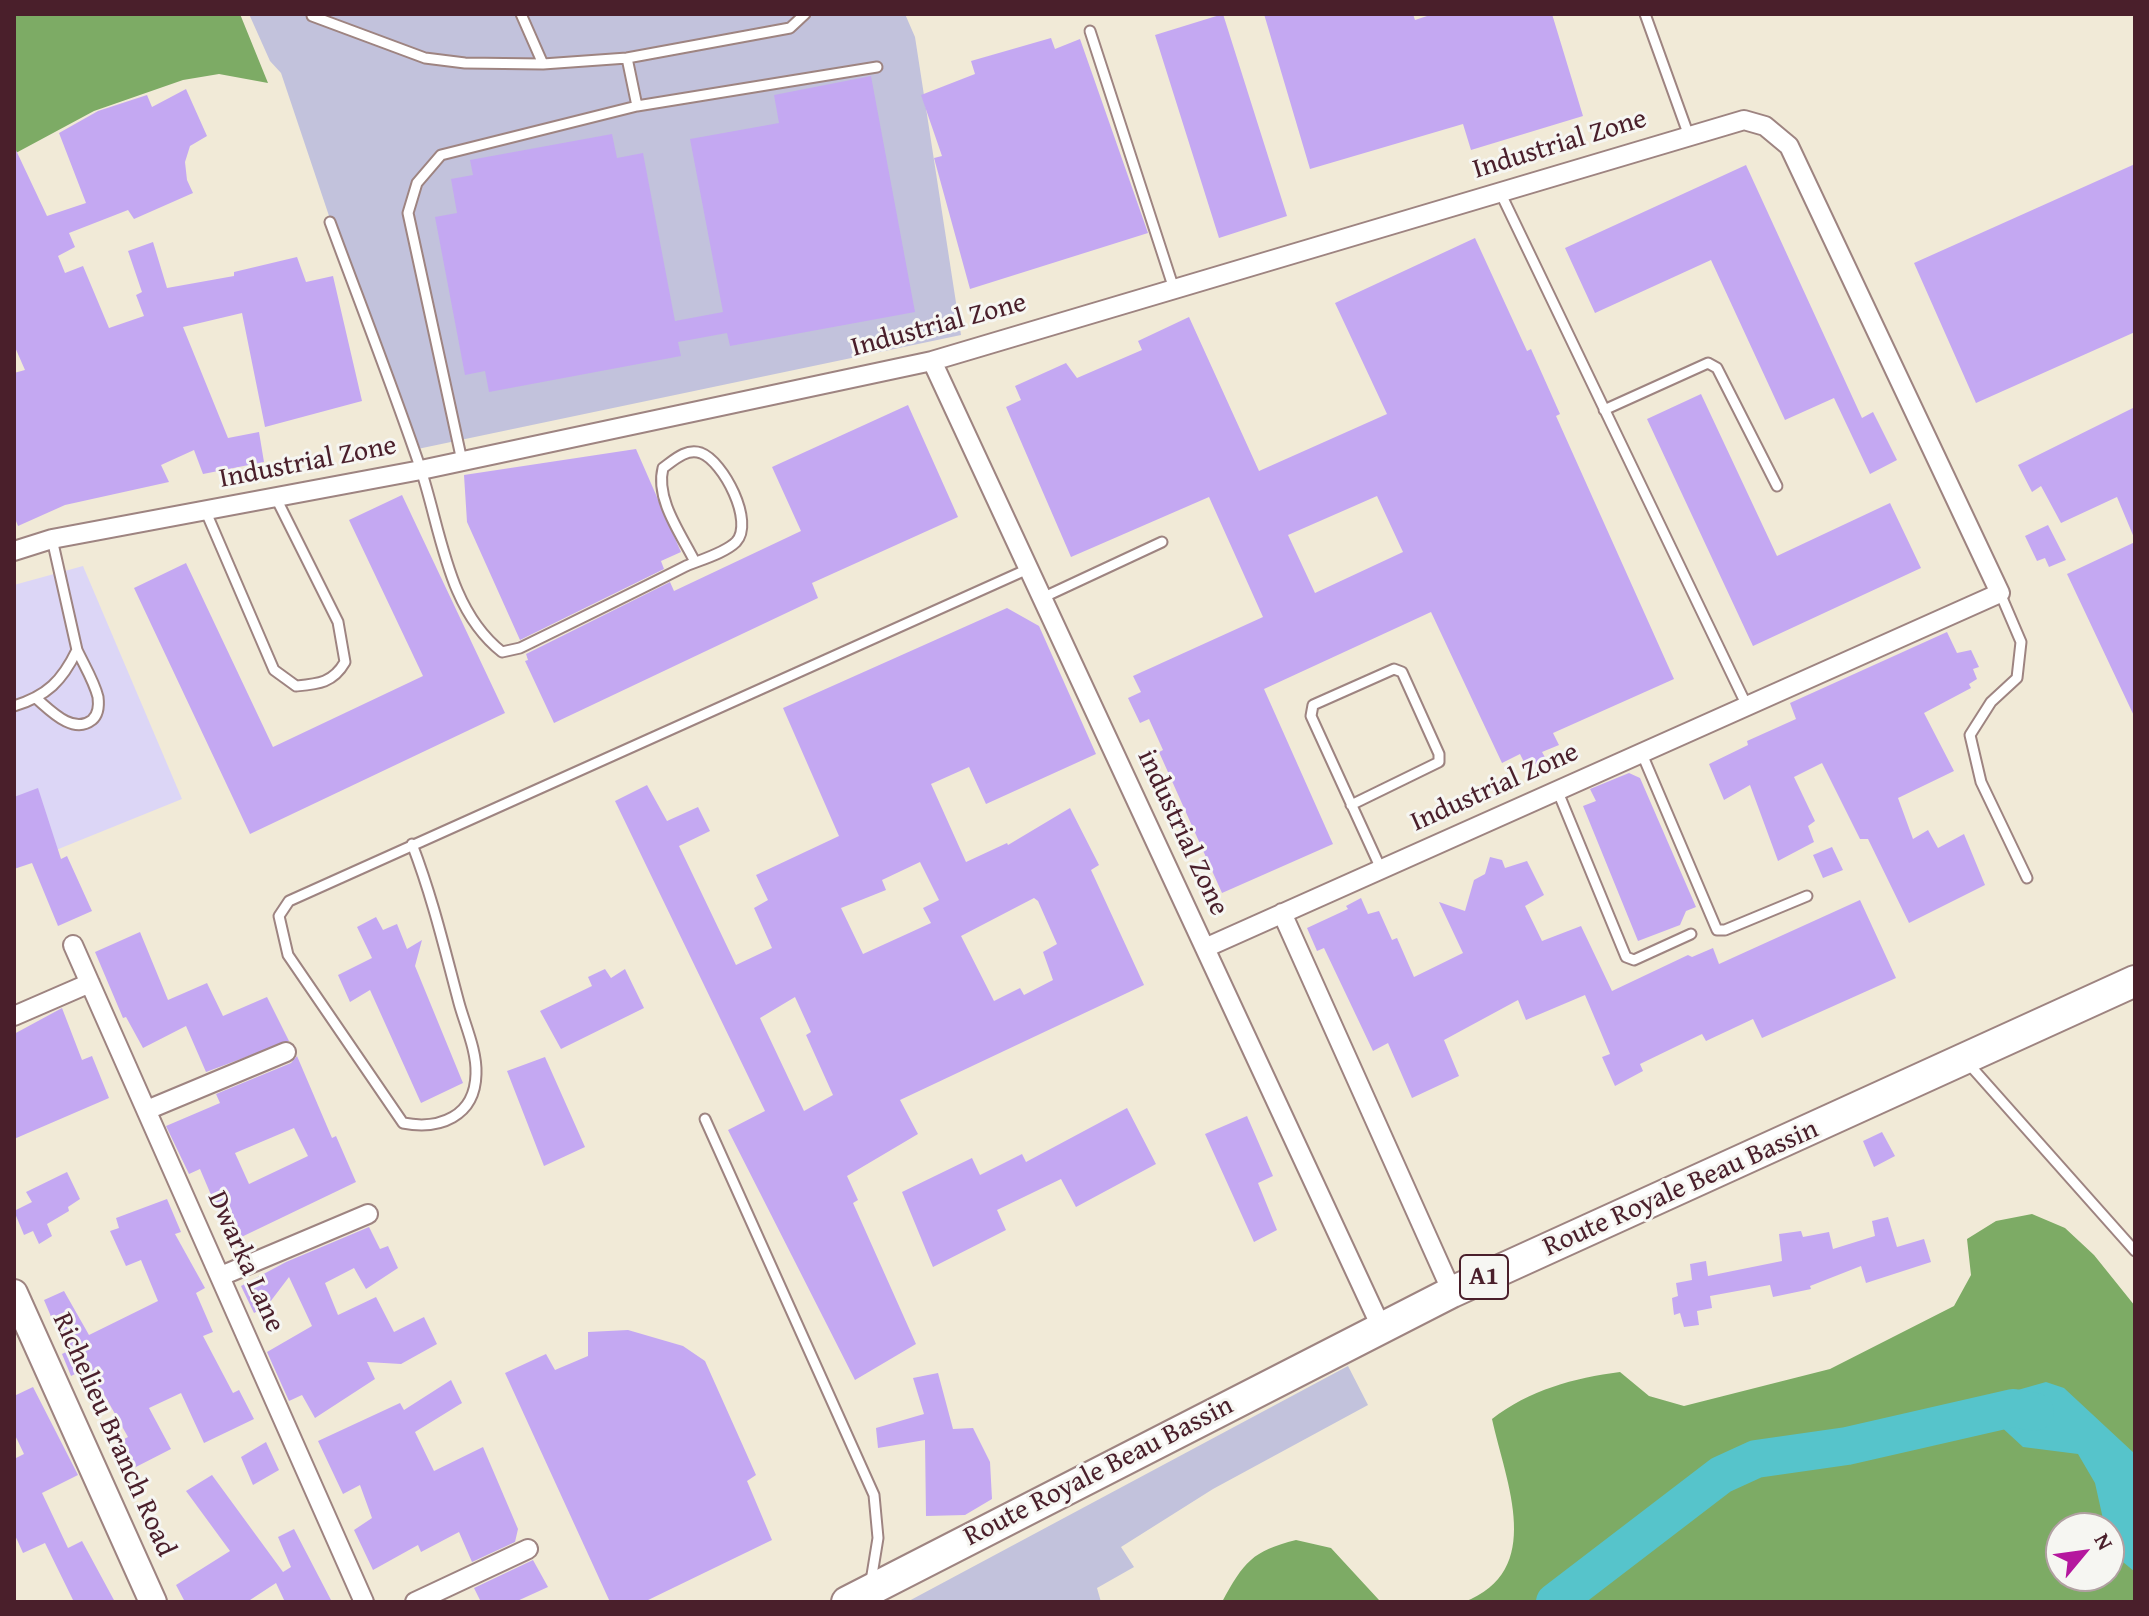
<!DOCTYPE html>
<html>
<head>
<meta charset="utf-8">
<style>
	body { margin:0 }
	#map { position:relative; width:2149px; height:1616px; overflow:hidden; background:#f1ead7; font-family:"Gentium Book Plus",serif }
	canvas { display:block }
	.frame { position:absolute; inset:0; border:16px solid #4a1f2b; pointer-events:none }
	.north { position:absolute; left:2045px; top:1512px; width:80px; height:80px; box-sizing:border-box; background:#f6f6f2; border:2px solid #b1a0a2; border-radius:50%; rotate:61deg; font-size:22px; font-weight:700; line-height:32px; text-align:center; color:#4a1f2b }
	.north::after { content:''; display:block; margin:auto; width:28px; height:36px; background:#b5179e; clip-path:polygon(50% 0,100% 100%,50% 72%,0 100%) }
</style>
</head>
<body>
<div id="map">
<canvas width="2149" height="1616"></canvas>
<div class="frame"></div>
<div class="north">N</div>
</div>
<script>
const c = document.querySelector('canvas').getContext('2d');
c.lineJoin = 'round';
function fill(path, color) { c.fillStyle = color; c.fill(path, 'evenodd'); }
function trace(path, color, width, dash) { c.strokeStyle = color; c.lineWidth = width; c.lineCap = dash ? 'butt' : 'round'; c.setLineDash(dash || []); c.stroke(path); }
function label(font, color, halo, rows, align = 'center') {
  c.font = font + ' "Gentium Book Plus",serif'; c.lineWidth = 6; c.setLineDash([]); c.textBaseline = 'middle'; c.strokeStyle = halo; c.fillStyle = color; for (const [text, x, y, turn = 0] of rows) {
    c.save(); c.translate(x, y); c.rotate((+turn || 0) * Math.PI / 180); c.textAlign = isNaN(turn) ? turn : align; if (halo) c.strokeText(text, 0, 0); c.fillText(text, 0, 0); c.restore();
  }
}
const built = new Path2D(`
	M83,566L182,799L14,867V585Z`);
const industrial = new Path2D(`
	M249,14H905L915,37L961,335L408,451L281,73L270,61Z
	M1348,1366L1368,1405L1213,1489L1121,1547L1134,1567L1097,1588L1101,1602H907Z`);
const forest = new Path2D(`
	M14,14H240L268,83L219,74L183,80L94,111L14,154Z
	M2032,1214L2065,1228L2094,1255L2135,1306V1602H1464C1546,1571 1506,1483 1492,1419C1529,1390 1574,1378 1620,1372L1649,1396L1684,1406L1830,1369L1954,1306L1971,1275L1967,1239L1996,1221ZM2061,1528H2109V1576H2061Z
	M1296,1540L1331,1548L1379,1600L1396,1602H1222C1244,1562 1252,1551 1296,1540Z`);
const water = new Path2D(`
	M2046,1382L2064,1388L2135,1454V1572L2111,1552L2109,1528H2105L2095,1483L2078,1454L2023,1447L1984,1411L1993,1397Z`);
const river = new Path2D(`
	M1555,1602L1721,1475L1756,1459L1847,1446L2013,1408L2035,1412`);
const building = new Path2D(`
	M1223,14L1287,216L1219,238L1155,35Z
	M1264,14H1413L1415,20L1433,14H1552L1583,116L1471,150L1463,124L1310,169Z
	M1051,38L1055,49L1080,39L1148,233L970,289L934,158L942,156L921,95L975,74L971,61Z
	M871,76L915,312L730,346L727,333L678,342L681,356L489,392L485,371L465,375L435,217L457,213L451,179L473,175L470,160L612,134L617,158L643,153L675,321L723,312L690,139L779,123L774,95Z
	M186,89L207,136L190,146L185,162L187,180L193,193L134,219L128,210L69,233L75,247L58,256L65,273L83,266L109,328L144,316L136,295L142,292L128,251L153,242L167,288L234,276V272L297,257L306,282L333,276L362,401L265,427L242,313L183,327L228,438L259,432L264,462L203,474L194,450L161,465L169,482L65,505L18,526L14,516V373L25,370L14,345V146L47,216L86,203L59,133L98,111L147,95L152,107Z
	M2135,164V332L1976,403L1914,263Z
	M1746,165L1862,418L1873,412L1897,460L1870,474L1834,398L1785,420L1711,260L1595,313L1565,248Z
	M1475,238L1527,351L1531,349L1560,414L1556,416L1674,679L1553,733L1559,745L1542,752L1546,759L1527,768L1520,754L1502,763L1431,612L1264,689L1333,844L1222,893L1159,752L1163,750L1149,719L1140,723L1128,698L1141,692L1133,676L1263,617L1209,497L1071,557L1006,407L1021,400L1015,386L1066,363L1077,378L1142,350L1138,341L1189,317L1259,471L1387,414L1335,303ZM1377,496L1403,552L1315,593L1288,535Z
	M1701,394L1777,556L1890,503L1921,568L1753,646L1647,419Z
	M908,405L958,517L812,583L818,598L554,723L525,661L528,660L526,654L670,582L674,591L801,531L772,467Z
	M2135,407V540L2117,497L2061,523L2041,486L2032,492L2018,465Z
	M636,449L681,552L661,561L664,569L520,640L467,522L464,475Z
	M402,495L505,713L250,834L134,588L186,563L273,747L423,676L349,520Z
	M2048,525L2066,560L2049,567L2045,558L2037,561L2025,536Z
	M2135,542V718L2067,574Z
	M1007,608L1039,626L1096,754L986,804L969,767L931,784L966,862L1007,843L1008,845L1070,808L1099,865L1091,870L1144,985L900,1100L918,1134L847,1176L858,1200L853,1203L916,1344L855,1380L728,1130L765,1111L615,801L647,785L667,821L698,807L710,831L679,846L736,965L772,948L754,908L768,900L756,875L839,836L783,708ZM920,862L939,900L923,908L931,923L863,954L841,908L886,890L882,880ZM1034,898L1038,901L1057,944L1043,952L1053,980L1024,995L1020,988L994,1001L961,936ZM795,997L811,1032L806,1035L833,1095L804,1111L760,1018Z
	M1947,632L1957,653L1971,650L1979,667L1973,669L1977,679L1969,684L1971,688L1924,713L1954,771L1898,798L1913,839L1928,830L1938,848L1964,834L1985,885L1909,923L1868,839H1860L1822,763L1794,777L1815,821L1808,826L1814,842L1778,861L1750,785L1724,800L1709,764L1748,745L1747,741L1796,719L1790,703Z
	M1629,773L1640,778L1696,907L1686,911L1680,925L1638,941L1583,806L1596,801L1590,789Z
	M38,788L61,859L67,856L92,911L58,926L32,863L14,869V797Z
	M1832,847L1843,870L1823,878L1813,855Z
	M1490,857L1502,860L1505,868L1527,861L1544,895L1525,906L1542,941L1581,926L1612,991L1688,955L1692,957L1713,948L1719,964L1860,900L1896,978L1762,1038L1753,1019L1706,1041L1702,1034L1640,1064L1643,1071L1615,1086L1602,1057L1610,1054L1585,995L1526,1020L1518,1000L1444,1040L1459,1076L1412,1098L1388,1043L1373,1051L1324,948L1317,951L1307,928L1348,909L1346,906L1361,898L1368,914L1379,911L1392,940L1397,938L1414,977L1463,953L1439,902L1465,911L1474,880L1485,874Z
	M376,917L383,930L397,924L407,949L422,940L415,966L463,1083L421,1103L370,990L350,1002L338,975L372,958L357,927Z
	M140,932L168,1000L207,983L223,1016L267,997L289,1041L206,1072L186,1026L143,1048L126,1017L123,1018L95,952Z
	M605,969L611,978L625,969L644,1008L561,1049L540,1011L592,986L588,977Z
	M62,1008L82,1060L92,1056L109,1098L14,1139V1034Z
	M297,1056L332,1138L336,1136L356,1182L231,1242L200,1169L189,1174L166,1126L220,1103L216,1094L291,1063ZM294,1128L308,1156L249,1184L235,1153Z
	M545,1057L585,1147L544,1166L507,1071Z
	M1127,1108L1156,1164L1076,1207L1061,1179L997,1210L1006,1230L933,1267L902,1192L972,1158L980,1175L1022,1154L1026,1162Z
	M1247,1116L1273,1176L1258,1183L1277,1230L1254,1242L1205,1134Z
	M1882,1132L1895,1156L1874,1167L1863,1141Z
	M67,1172L80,1199L68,1207L69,1211L47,1224L52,1236L39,1244L33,1231L24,1235L14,1211L32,1202L26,1192Z
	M167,1199L181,1232L175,1234L205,1288L196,1293L213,1332L203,1336L233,1393L239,1390L254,1419L204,1443L181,1393L149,1408L171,1449L130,1470L116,1443L128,1437L101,1389L95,1392L85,1369L71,1376L62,1354L66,1352L44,1300L64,1291L89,1335L158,1301L141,1260L126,1266L110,1231L119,1228L116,1218Z
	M1888,1217L1897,1247L1924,1239L1931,1262L1866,1283L1861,1266L1810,1286L1811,1289L1773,1297L1770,1285L1710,1296L1712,1308L1697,1311L1699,1325L1684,1327L1680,1313L1674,1315L1672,1298L1678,1296L1676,1283L1692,1280L1690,1264L1706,1261L1708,1276L1782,1261L1779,1234L1801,1231L1803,1237L1829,1232L1833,1249L1875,1236L1872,1221Z
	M369,1227L380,1249L388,1246L398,1268L366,1289L354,1268L325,1283L338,1315L376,1297L394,1332L424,1317L437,1344L401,1364L367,1362L375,1379L315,1418L302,1395L289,1401L267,1352L312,1326L289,1277L267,1306L254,1313L241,1286L286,1262Z
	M628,1330L683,1346L705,1361L756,1475L747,1481L772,1540L644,1602H610L505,1373L546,1354L555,1370L588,1356V1332Z
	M938,1373L953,1429L973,1428L990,1462L992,1499L965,1515L926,1516L925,1440L878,1448L876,1428L924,1414L913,1378Z
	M451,1380L462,1403L415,1432L434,1471L483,1447L518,1529L515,1542L472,1562L459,1532L421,1552L418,1545L373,1570L354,1530L372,1518L360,1485L343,1494L318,1441L400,1403L404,1410Z
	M33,1387L78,1475L42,1493L68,1548L82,1541L115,1602H74L45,1543L23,1553L14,1533V1459L24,1454L14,1433V1396Z
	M266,1442L279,1470L253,1485L241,1457Z
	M212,1475L283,1572L291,1567L278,1537L294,1529L332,1602H285L276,1583L247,1602H185L176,1585L230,1551L186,1491Z
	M533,1560L548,1587L515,1602H481L474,1588Z`);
const lane = new Path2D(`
	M521,14L543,64
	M1645,14L1689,136
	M312,16L425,58L465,63L543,64L627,58L790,28L805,14
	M1090,31L1174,289
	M627,58L637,106
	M1500,192L1747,706
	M330,222C360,303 392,385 420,467C441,529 447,609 502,652L520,648C575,621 631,594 686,566C700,560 725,553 736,542C755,522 723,461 701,453C686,448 674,460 663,468C655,499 681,534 695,562
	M1604,410L1708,363L1717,368L1777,486
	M462,461L408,213L417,183L441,155L637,106L877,67
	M206,512L274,670L296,686C318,684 333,683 345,662L338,622L276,498
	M2000,593L2021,642L2017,678L1991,702L1970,735L1981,782L2027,878
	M1042,598L1162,542
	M37,699C50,710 73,735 92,720C98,715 99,705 98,697C94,681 84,665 77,650
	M14,706C47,696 62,681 77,650L52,539
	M1642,754L1717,930H1725L1807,896
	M1558,792L1626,957L1634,960L1691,934
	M1351,805L1439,762V754L1402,672L1394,669L1313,705L1311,716L1381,869
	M412,844C433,899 444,947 459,1003C465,1025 477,1051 476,1074C475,1117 439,1130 403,1123L288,955L279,916L289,901L1028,569
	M1967,1062L2135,1251
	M705,1119L874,1495L878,1538L871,1581`);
const street = new Path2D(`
	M932,361L1382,1329
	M14,551L52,539L421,470L932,361L1744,120L1765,126L1789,146L2000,593L1205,948
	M1282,913L1452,1292
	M73,945L364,1602
	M14,1016L90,983
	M147,1110L286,1052
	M221,1276L368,1214
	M415,1602L528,1549`);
const secondary = new Path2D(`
	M14,1293L153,1602`);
const primary = new Path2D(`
	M847,1602L1452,1292L2135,981`);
const shields = [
	[1484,1277,48]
];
const shieldNames = [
	["A1",1484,1277]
];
const streetNames = [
	["Industrial Zone",1560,145,-17],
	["Industrial Zone",939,326,-15],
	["Industrial Zone",308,463,-11],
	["Industrial Zone",1495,788,-24],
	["industrial Zone",1182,833,65],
	["Route Royale Beau Bassin",1681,1189,-24],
	["Dwarka Lane",245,1262,66],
	["Richelieu Branch Road",113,1435,66],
	["Route Royale Beau Bassin",1099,1472,-27]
];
fill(built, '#dcd6f6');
fill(industrial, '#c2c2dc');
fill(forest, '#7dab65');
fill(water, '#56c4cb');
trace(river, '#56c4cb', 38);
fill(building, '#c4a8f2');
trace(lane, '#9e8481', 13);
trace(street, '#9e8481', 22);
trace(secondary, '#9e8481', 30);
trace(primary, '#9e8481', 34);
trace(lane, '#fff', 9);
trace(street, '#fff', 18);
trace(secondary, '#fff', 26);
trace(primary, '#fff', 30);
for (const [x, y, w] of shields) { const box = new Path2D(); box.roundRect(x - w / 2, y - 22, w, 44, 6); c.fillStyle = '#f6f6f2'; c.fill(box); trace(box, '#4a1f2b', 2); }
label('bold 26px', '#4a1f2b', null, shieldNames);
label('28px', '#4a1f2b', '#f6f6f2', streetNames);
</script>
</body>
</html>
